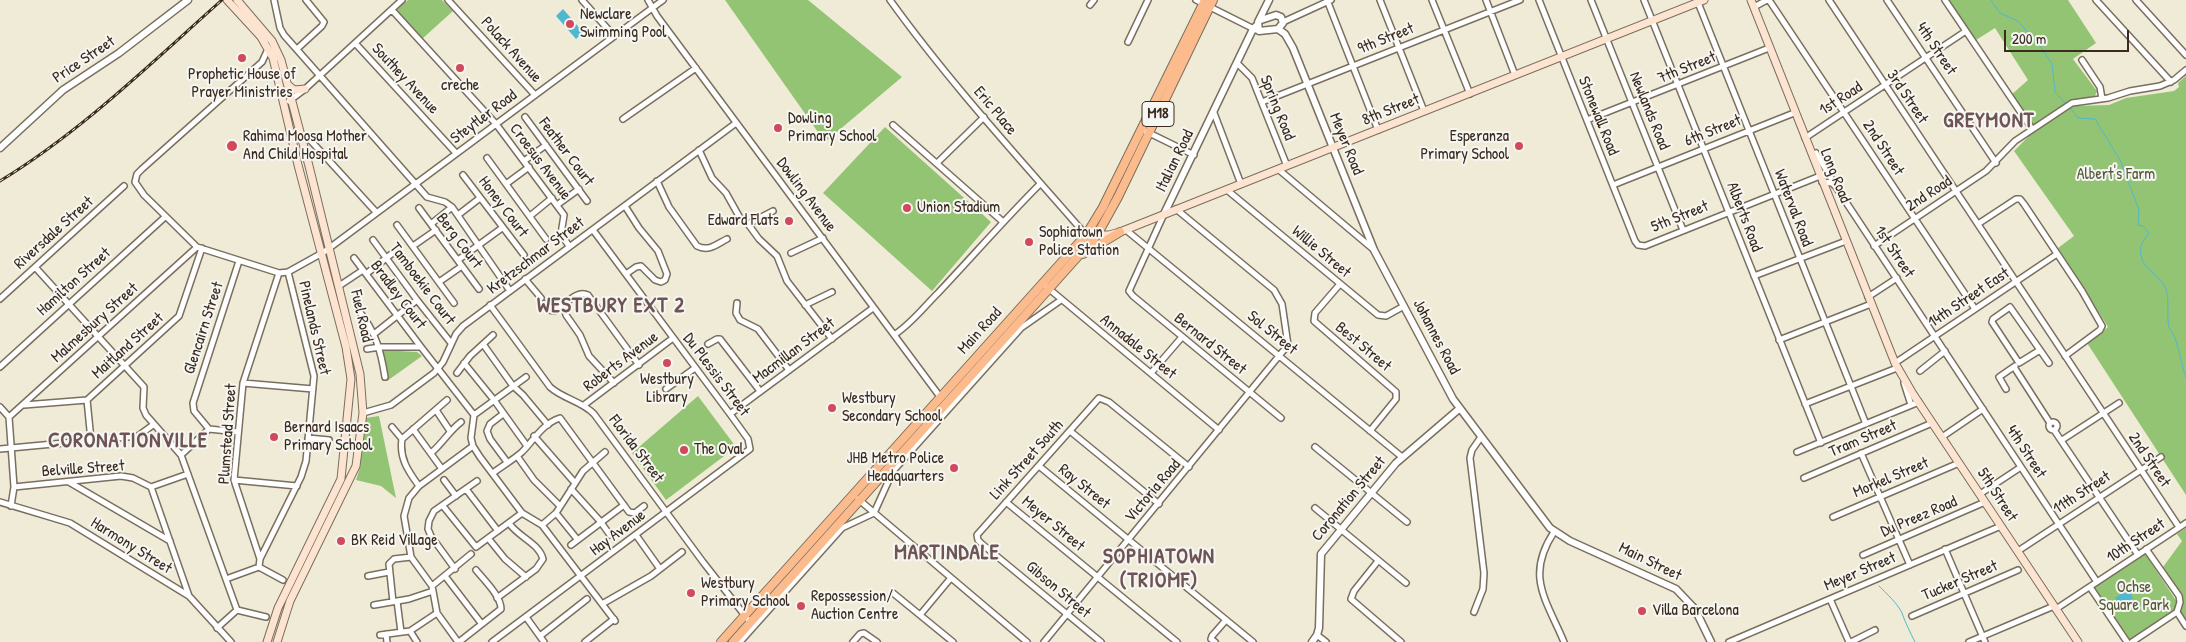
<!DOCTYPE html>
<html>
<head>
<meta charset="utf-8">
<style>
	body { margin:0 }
	#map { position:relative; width:2186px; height:642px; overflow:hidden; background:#f0ebd7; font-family:"Patrick Hand",sans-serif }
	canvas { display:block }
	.scale { position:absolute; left:2004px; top:30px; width:125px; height:22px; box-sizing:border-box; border:2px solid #3b2a1e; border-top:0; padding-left:6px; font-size:15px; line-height:18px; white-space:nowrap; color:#3b2a1e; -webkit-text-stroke:4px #f6f6f2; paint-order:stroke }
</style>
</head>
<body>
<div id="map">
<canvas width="2186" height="642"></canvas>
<div class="scale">200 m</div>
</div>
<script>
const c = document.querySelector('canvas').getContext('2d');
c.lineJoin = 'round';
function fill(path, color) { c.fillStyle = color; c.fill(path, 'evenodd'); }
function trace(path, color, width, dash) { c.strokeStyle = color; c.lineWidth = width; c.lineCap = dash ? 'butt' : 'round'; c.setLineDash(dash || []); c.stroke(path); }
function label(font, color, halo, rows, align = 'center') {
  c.font = font + ' "Patrick Hand",sans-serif'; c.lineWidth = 4; c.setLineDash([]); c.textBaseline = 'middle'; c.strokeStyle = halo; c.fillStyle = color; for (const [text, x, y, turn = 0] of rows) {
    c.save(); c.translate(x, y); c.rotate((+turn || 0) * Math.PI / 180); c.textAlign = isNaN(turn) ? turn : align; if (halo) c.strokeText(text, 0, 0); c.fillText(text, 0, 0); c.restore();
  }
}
const green = new Path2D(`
	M408,0H442L453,11L422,39L396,10Z
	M725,0H808L902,77L825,142Z
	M1945,0H2068L2096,43L2073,59L2097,91L2095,96L2072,102L2031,128L2010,96L2028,80L1995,28L1973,42Z
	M2186,76V495L2087,343L2108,327L2058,248L2074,236L2014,151L2032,133L2074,106L2109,105L2126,98L2174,91L2179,87L2178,83Z
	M885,127L991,222L932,291L823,193Z
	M381,350L417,352L422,356L387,381Z
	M698,396L736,447L666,500L632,453Z
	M379,416L396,498L381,486L356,480L360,468L365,418Z
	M2186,528V619L2181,612L2183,599L2163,567L2182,541L2177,534Z
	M2142,549L2177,602L2174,614L2130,642H2123L2086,588Z`);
const water = new Path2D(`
	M563,9L583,32L576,39L556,16Z
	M2128,589L2133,598L2120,607L2115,598Z`);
const stream = new Path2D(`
	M1991,0L2000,13L2018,21L2040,46L2052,64L2055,92L2067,105
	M2070,108L2078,118L2095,119L2120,160L2139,210L2138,225L2143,226L2149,233C2144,241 2139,243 2141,256C2144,271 2161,275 2166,289C2170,302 2166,314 2169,327C2171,332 2175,336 2176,341C2180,353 2182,366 2186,378
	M1879,586C1886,593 1898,604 1902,613C1905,622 1910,632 1915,642`);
const minor = new Path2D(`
	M274,0L280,28L284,35L427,197L445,202L452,207L510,291
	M448,0L535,95
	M582,0L614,36
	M648,0L657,16L941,398
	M890,0C949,82 1019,158 1086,235
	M1196,0L1256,30
	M1327,0L1378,130
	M1380,0L1424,111
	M1432,0L1470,94
	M1486,0L1515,75
	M1539,0L1635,241L1638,245L1645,246L1820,176
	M1591,0L1683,230
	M1644,0L1821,443
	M1697,0L1866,424
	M1769,0L1975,309
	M1829,0L2179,527
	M1887,0L1996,163
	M1945,0L2032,129
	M2096,0L2171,82
	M2136,0L2186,55
	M1090,5L1094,0
	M1754,7L1767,0
	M392,10L496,124L564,215L561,234L569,246
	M1283,22L1331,0
	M1128,42L1148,0
	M355,43L456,153
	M268,49L262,62L142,169L137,174L135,182L144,195L197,247L279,273L288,272L324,252L663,0
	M297,49L322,26L324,22L306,0
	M2082,60L2100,87L2102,99
	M1238,64L1252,78L1287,166
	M289,101L305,89L402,0
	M1262,102L1520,0
	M1214,113L1241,184
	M525,117L587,201
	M623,119L696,68
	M1587,120L1769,48
	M893,125L1002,221
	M1141,129L1194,155
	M1805,138L1966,31
	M311,141L376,212
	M699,150L712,178L726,193L740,218L748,224L773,211
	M1816,153L1831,178L1832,183
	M487,158L546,239
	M524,161L546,145
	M937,163L984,117
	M1278,169L1373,249
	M463,175L524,255
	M657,181L669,207L697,246C709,252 717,244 727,239
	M1822,182L1832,183L1836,187L2097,582
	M506,184L529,167
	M1613,185L1794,113
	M1227,190L1378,315L1386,316L1404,306
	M557,205L579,189
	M625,206L639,228L658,251L667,274L665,280L661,282L655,280L641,266L636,267L626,274
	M419,208L479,289
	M1164,214L1129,291L1133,296L1281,418
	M458,215L480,198
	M530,216L552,198
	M431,224L452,207
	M748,224L759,239L777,256L787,281L832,339
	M1978,224L2016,199H2020L2024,204L2082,291L2102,326L2100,330L2065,356
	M397,225L454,303
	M1126,230L1402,457
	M373,240L417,300L451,343
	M413,246L436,230
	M1874,246L1986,171L2015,141L2072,103L2108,98L2130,91L2160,86L2174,80L2186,70
	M791,253L823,238
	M354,258L421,347
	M458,260L502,228
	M35,267L144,387L143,408L146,415L181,455L237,610
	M366,274L394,252
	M1754,276L1846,241
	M525,279L541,298
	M439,282L462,266
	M1042,283L1219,430
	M1340,284L1315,313L1314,321L1396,392V399L1370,431
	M339,286L363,270
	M1868,297L1897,278
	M0,299L124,186
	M737,303L736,313L740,320L758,329L789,370
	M545,304L549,310L555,311C565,306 576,289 588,295L639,365
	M490,305L550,387C563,399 582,401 594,414L703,562L750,622
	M805,305L832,292
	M564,306L566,315L580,335L589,356L614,383
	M2010,307L2040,350L2019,363L1992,322L1993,319Z
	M359,311C376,332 381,352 385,377
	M374,334L417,300
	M894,335C911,324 923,308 938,293C972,257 1005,219 1040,184
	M1779,340L1871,304
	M483,344L513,386L523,395L548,425
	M708,344L717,339H720L760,391
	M367,349L380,347H421L474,415L471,438L473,446L480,457L522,513L542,525L615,621
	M2040,350L2049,363
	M464,363L494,400L527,446
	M1895,363L2057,254
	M0,367L165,217
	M2014,367L2050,423
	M1920,371L1945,351
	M457,373L470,356L493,335
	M1151,373L1182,337
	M243,383L313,389
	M1904,383L1911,405
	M666,389L695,368
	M2006,389L1999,377L2015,366
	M87,400L91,440
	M1805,404L1897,368
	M24,405L87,400L179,316L202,248
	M584,405L673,338
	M0,407L9,417L14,487L11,506
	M436,410L450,431
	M363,413L391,405L434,373L443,362L456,334L463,326L736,123
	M503,414L490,424L487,431L490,439L507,462
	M730,414L873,308
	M474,415L526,377
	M9,417L197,247
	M2049 426a4 4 0 1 1 8 0a4 4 0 1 1-8 0Z
	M392,427L402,439C399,458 408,471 419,486
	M209,429L194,411L193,403L239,261
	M413,429L442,469
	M2054,430L2138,555
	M1070,431L1159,504
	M534,436L575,483
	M1942,437L1983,409
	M308,438L329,440
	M402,439L447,400
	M2062,440L2119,403
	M1315,447L1407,522
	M0,449L138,436L153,425
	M1797,452L1919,402
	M431,453C443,443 449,431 461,422
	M1861,453L1910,565
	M181,455L209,429L238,432
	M517,456L534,480L560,506
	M1039,466L1253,642
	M493,473C502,466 513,460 522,452C534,440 542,424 560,418L629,512L635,513L644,506
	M1804,478L1932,423
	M234,480L297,486
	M444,480L456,496
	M69,482L170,541
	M14,487L121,476L133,478L151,487
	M151,487L189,596
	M151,487L188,474
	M466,489L498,531
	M571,489L600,521L610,535
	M1980,494L2021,467
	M858,499L1027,642
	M0,502L70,523L189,596L231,642
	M1006,502L1177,642
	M443,506L476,547L522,513
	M1315,508L1406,583
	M556,513L577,539
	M1833,517L1959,463
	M542,525L556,513L583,471L605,452
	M1554,532C1525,576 1546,599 1564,642
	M636,535L660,569
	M488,538L505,559L526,577
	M571,545L624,505
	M1945,549L1985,642
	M2146,549L2179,596L2180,602L2177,612L2186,626
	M2018,551L2161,457
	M1863,555L1985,502
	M260,559L301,477L306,461L314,376L288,272
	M1378,561L1354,591L1351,599L1401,642
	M259,567L260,559L234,480L243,383L279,273
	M455,569L431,536L428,529L429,521L434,511L477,481
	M368,576L389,572
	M445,576L481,623
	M226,579L259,567L283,580
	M432,586L471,554
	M2090,587L2127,642
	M893,593L953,642
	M497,598L536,569L543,559C539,543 518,537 509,523
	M1830,599L1849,642
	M397,601L401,632
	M393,602L389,564L394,559L411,557
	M602,604L651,576L682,552
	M374,605L409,599L433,591
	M2056,609L2186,523
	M1474,612L1483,589L1484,573L1470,458L1472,450L1481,437
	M920,615L950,579
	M1912,616L2018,570
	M526,617L544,642
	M217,628L237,610L266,617
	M410,631L417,642
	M386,634L387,642
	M380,635L410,631L437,613
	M1317,635L1326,642
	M540,636L587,599
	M458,642L437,613L432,586L411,557L404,516L409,498L419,486L473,446
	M459,642L501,609C501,596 484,580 476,570
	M492,642L750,449L748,439L730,414L593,230
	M585,642L614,619
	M740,642L842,528L874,513L893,471L1021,328L1061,300
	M853,642L860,634L864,633L877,642
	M1044,642L1288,345L1282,304L1274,290L1176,209
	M1101,642L982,544L978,540L977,535L1099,398L1109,402L1189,467
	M1215,642L1211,639L1212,636L1226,620
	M1729,642L2001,526
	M1851,642L1875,630
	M1969,642L2054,606
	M2132,642L2177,612`);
const tertiary = new Path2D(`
	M1261,20L1276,15L1281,17L1283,23L1278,29L1259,31L1258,22L1269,0
	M1278,29L1285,34L1293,48L1374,250L1453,399L1550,528L1570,541L1676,589L1695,609L1711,642
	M0,148L63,90L119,53L188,0
	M1164,214L1253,29L1258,24
	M1312,642L1317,635L1319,628L1321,554L1396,463L1459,409`);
const secondary = new Path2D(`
	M227,0L261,37L273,58L298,165L346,347L351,379L341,479L278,608L267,642
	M237,0L272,41L281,60L309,166L360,374L363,413L356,466L290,601L277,642
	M1751,0L1895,363L1913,394L2078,642
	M288,85L294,90L305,89
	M1086,235H1109L1120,232L1704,0`);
const primary = new Path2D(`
	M1083,254L1120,232
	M721,642L1086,235L1103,207L1205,0
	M733,642L1097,235L1118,197L1213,0`);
const rail = new Path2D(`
	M0,181C82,131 151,63 222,0`);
const markers = [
	[570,24,5,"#d1495b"],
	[242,58,5,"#d1495b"],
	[460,68,5,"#d1495b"],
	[778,128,5,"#d1495b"],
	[232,146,6,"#d1495b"],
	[1519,146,5,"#d1495b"],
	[907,208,5,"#d1495b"],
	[789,221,5,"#d1495b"],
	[1029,242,5,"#d1495b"],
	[667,363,5,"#d1495b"],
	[832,408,5,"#d1495b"],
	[274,437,5,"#d1495b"],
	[684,450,5,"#d1495b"],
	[954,468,5,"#d1495b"],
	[341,541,5,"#d1495b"],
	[691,593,5,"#d1495b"],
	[801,606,5,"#d1495b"],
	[1642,611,5,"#d1495b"]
];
const shields = [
	[1158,114,32]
];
const shieldNames = [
	["M18",1158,114]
];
const poiNames = [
	["Newclare",580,15],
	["Swimming Pool",580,33],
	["Prophetic House of",242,75,"center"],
	["Prayer Ministries",242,93,"center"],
	["creche",460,86,"center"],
	["Dowling",788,119],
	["Primary School",788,137],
	["Rahima Moosa Mother",243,137],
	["And Child Hospital",243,155],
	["Esperanza",1509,137,"right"],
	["Primary School",1509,155,"right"],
	["Union Stadium",917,208],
	["Edward Flats",779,221,"right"],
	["Sophiatown",1039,233],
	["Police Station",1039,251],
	["Westbury",667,380,"center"],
	["Library",667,398,"center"],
	["Westbury",842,399],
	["Secondary School",842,417],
	["Bernard Isaacs",284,428],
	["Primary School",284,446],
	["The Oval",694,450],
	["JHB Metro Police",944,459,"right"],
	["Headquarters",944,477,"right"],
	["BK Reid Village",351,541],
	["Westbury",701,584],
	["Primary School",701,602],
	["Repossession/",811,597],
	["Auction Centre",811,615],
	["Villa Barcelona",1652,611]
];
const streetNames = [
	["9th Street",1386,39,-22],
	["4th Street",1936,49,56],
	["Polack Avenue",511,50,48],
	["Price Street",84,60,-34],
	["7th Street",1687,68,-22],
	["Southey Avenue",405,79,47],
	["3rd Street",1907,97,56],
	["1st Road",1841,99,-33],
	["Spring Road",1277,108,68],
	["8th Street",1391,110,-22],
	["Eric Place",995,111,50],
	["Newlands Road",1649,111,68],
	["Stonewall Road",1598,116,68],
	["Steytler Road",484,117,-37],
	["6th Street",1713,131,-22],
	["Meyer Road",1346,144,68],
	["2nd Street",1883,148,57],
	["Feather Court",566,152,53],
	["Italian Road",1175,161,-64],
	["Croesus Avenue",540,162,53],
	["Long Road",1835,176,68],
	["2nd Road",1929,194,-33],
	["Dowling Avenue",806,195,53],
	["Honey Court",503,207,53],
	["Waterval Road",1793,208,69],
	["5th Street",1680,217,-22],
	["Alberts Road",1744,217,69],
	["Riversdale Street",54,233,-42],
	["Berg Court",459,241,53],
	["Willie Street",1321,252,40],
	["1st Street",1894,252,56],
	["Kretzschmar Street",536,256,-37],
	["Hamilton Street",74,282,-42],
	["Tamboekie Court",422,284,53],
	["Bradley Court",398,295,53],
	["14th Street East",1969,298,-34],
	["Fuel Road",361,316,77],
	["Malmesbury Street",95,323,-42],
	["Glencairn Street",204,328,-72],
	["Pinelands Street",314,328,77],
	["Main Road",980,331,-48],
	["Sol Street",1272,333,39],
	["Johannes Road",1436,337,62],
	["Bernard Street",1210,344,39],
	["Maitland Street",128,346,-42],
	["Annadale Street",1138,347,39],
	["Best Street",1363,347,40],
	["Macmillan Street",794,351,-37],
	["Roberts Avenue",621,362,-37],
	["Du Plessis Street",716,375,53],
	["Plumstead Street",228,434,-86],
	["Tram Street",1863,439,-23],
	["Florida Street",636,449,53],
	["4th Street",2026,452,57],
	["Link Street South",1027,460,-48],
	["2nd Street",2149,460,56],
	["Belville Street",83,469,-4],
	["Morkel Street",1891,478,-23],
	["Ray Street",1084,487,39],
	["Victoria Road",1153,491,-50],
	["11th Street",2082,493,-33],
	["5th Street",1997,495,57],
	["Coronation Street",1349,499,-50],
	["Du Preez Road",1919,517,-23],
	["Meyer Street",1053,524,40],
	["Hay Avenue",618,533,-37],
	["10th Street",2136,541,-34],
	["Harmony Street",131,546,32],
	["Main Street",1650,562,26],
	["Meyer Street",1860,572,-23],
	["Tucker Street",1960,581,-23],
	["Gibson Street",1058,590,40]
];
const parkNames = [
	["Albert's Farm",2116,175],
	["Ochse",2134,588],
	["Square Park",2134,606]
];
const districtNames = [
	["GREYMONT",1989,121],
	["WESTBURY EXT 2",611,306],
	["CORONATIONVILLE",128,441],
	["MARTINDALE",947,553],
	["SOPHIATOWN",1159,557],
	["(TRIOMF)",1159,581]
];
fill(green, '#93c474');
fill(water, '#50b8ce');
trace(stream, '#50b8ce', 1);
trace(minor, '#7a6e5f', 8);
trace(tertiary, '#7a6e5f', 9);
trace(secondary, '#7a6e5f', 9);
trace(primary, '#7a6e5f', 10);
trace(minor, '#fff', 5);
trace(tertiary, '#fff', 6);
trace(secondary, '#fde4d1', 7);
trace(primary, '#fbbb8c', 8);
trace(rail, '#3b2a1e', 3);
trace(rail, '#f6f6f2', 1, [4]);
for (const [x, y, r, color] of markers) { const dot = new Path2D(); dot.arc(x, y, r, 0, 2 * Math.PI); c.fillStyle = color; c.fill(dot); trace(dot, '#f6f6f2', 2); }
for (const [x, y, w] of shields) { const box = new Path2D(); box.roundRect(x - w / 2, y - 12.5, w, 25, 4); c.fillStyle = '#f6f6f2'; c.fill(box); trace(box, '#3b2a1e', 1); }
label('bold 15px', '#3b2a1e', null, shieldNames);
label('16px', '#3b2a1e', '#f6f6f2', poiNames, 'left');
label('16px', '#3b2a1e', '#f6f6f2', streetNames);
label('16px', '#555838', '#f6f6f2', parkNames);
c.letterSpacing = '1px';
label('bold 21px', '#6f5455', '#f6f6f2', districtNames);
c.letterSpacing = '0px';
</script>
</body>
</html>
